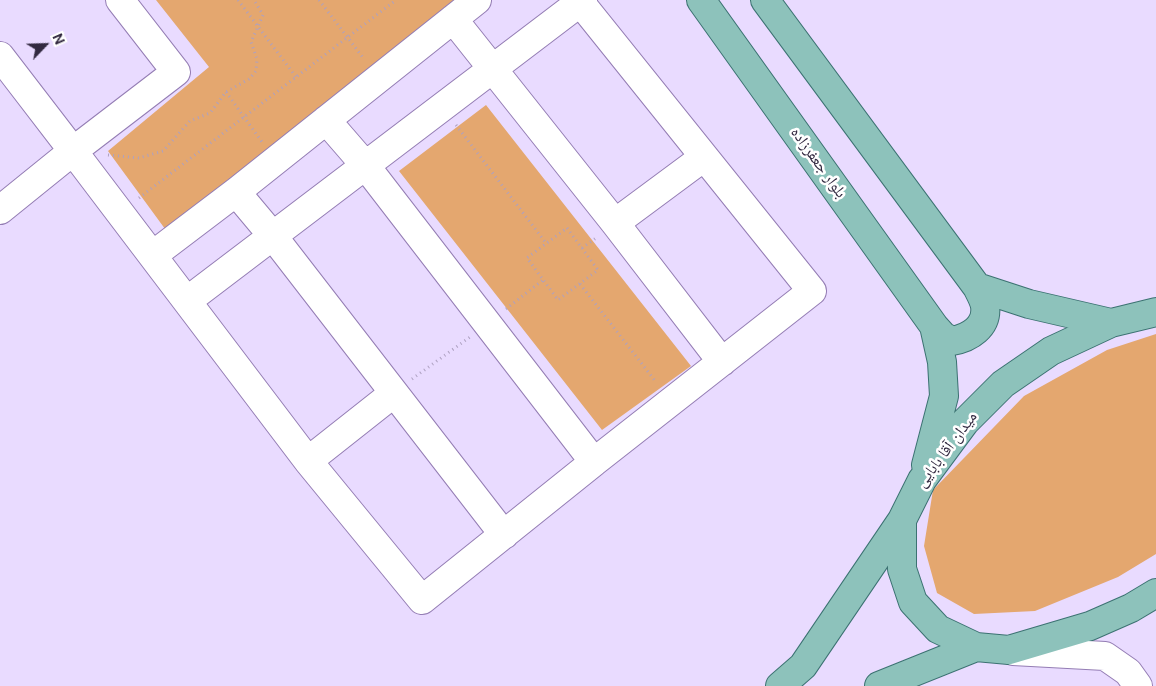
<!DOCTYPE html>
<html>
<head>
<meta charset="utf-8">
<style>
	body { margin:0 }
	#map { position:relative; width:1156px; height:686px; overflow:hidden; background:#e9dbff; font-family:"DM Sans",sans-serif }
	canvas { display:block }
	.north { position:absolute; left:20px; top:20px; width:50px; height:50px; -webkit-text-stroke:4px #fff; paint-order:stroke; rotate:66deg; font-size:14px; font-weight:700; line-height:20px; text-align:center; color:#322940 }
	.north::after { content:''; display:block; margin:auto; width:18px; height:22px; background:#322940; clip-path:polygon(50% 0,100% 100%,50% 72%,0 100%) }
</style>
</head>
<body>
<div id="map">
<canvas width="1156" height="686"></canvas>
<div class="north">N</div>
</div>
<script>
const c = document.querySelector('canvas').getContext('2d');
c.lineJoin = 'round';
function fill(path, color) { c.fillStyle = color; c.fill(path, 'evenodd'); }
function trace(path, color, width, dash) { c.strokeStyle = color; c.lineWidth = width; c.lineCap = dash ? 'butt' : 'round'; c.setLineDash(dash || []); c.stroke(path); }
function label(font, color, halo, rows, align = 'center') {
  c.font = font + ' "DM Sans","Noto Naskh Arabic",sans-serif'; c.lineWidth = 5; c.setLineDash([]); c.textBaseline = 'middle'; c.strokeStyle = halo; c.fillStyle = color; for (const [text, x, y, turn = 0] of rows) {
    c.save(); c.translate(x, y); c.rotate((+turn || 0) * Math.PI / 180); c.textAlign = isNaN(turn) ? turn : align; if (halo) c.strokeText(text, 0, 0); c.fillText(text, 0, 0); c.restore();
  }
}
const green = new Path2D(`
	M156,0H463L168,233L108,151L209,67Z
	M486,105L691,366L602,430L399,171Z
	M1156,334V554L1118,577L1035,611L974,614L937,593L924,546L933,490L1024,396L1107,350Z`);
const path = new Path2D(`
	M238,0L296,77
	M319,0L364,59
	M226,92L262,142
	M456,125L546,243
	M108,155L139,158L163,151L190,121L210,113L226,92L249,79L256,71L257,59L251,42L263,15L254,0
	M139,198L396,0
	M567,228L598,270L558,300L527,258Z
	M582,248L596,238
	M580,284L656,382
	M506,309L543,280
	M412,379L470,337`);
const minor = new Path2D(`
	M580,2L812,291L594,462
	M453,19L615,223L722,362
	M0,56L73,151L176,72L120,0
	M236,192L272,235L504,535
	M0,210L73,151L308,461L422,600L594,462L365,165L326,120
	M615,223L704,157
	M153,255L236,192L477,0
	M187,301L583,0
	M308,461L394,393
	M1013,651L1105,656L1128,672L1138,686`);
const major = new Path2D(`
	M701,0L934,326L943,336L952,341C969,338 988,327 985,306C984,300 980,293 977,287L765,0
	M977,287L1029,304L1111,323
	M1156,312L1111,323L1051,351L1003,384L965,422L922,480L902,520V569L913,602L938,629L976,647L1009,650L1090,626L1131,608L1156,593
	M926,465L944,396L942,362L934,326
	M780,686L803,666L902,520
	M879,686L976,647`);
const streetNames = [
	["بلوار جعفرزاده",818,163,54],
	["میدان آقا بابایی",947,450,-53]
];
fill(green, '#e4a76f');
trace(minor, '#947db4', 30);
trace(major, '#3c7272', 30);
trace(path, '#aea1c1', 3, [1, 4]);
trace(minor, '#fff', 28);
trace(major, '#8dc2bb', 28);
label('16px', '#322940', '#fff', streetNames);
</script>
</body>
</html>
